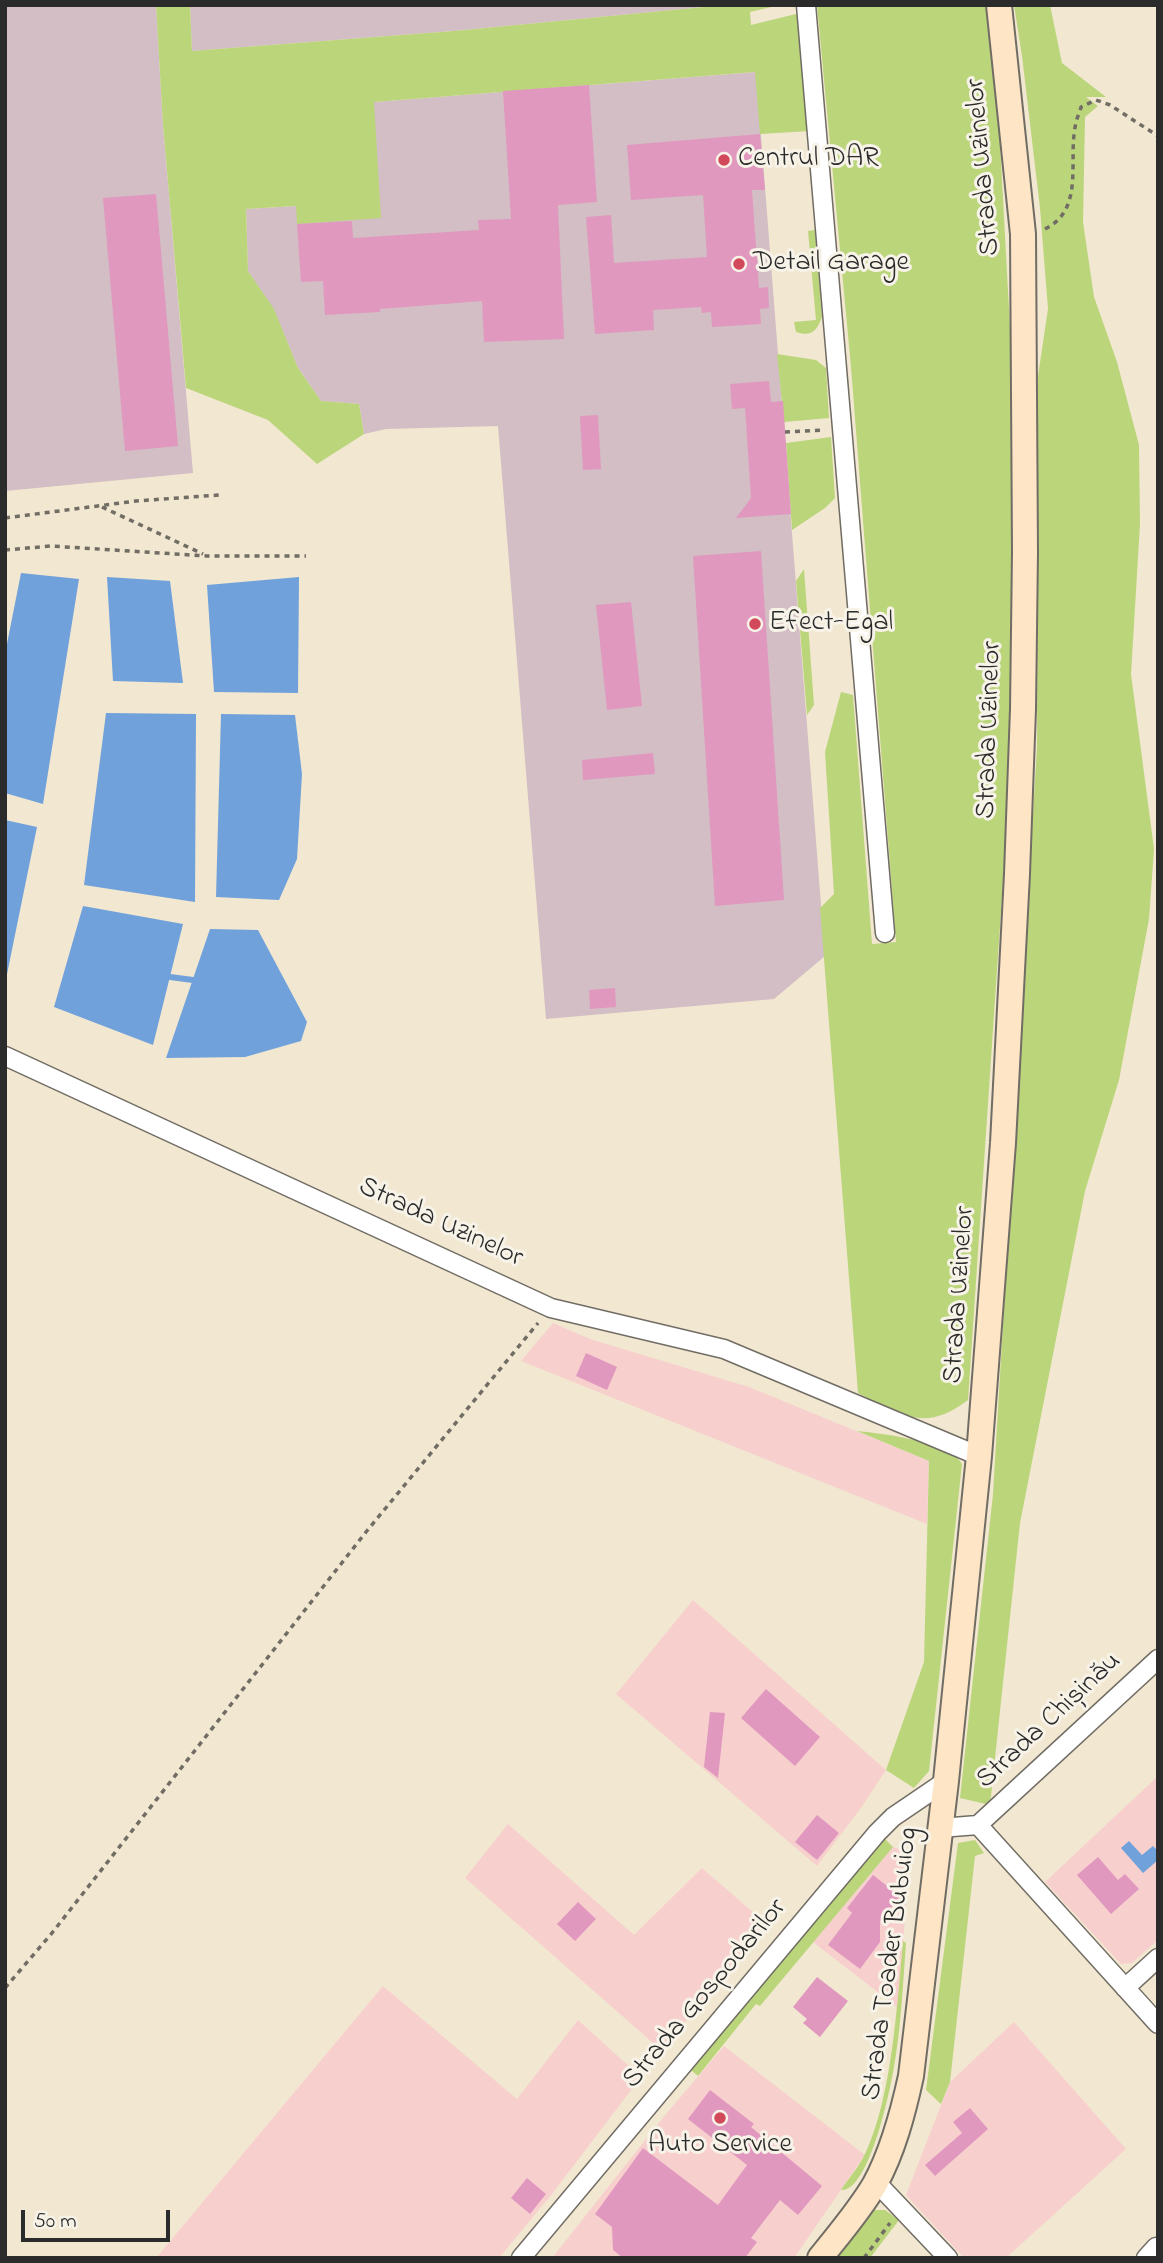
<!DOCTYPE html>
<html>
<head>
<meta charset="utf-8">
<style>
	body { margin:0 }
	#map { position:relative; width:1163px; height:2263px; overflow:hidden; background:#f2e7d0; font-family:"Indie Flower",sans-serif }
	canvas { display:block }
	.frame { position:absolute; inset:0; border:7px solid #2b2b2b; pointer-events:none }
	.scale { position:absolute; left:21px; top:2210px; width:149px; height:32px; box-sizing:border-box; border:4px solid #2b2b2b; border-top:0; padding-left:9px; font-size:21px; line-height:24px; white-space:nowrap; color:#2b2b2b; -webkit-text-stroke:5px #f7f3e8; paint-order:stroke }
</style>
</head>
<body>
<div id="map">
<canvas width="1163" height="2263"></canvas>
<div class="frame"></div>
<div class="scale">50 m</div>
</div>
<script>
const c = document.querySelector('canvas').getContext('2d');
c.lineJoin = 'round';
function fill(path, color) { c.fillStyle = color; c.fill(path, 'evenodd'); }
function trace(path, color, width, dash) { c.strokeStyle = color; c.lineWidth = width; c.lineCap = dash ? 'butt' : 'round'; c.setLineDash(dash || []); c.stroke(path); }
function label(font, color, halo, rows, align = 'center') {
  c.font = font + ' "Indie Flower",sans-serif'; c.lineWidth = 6; c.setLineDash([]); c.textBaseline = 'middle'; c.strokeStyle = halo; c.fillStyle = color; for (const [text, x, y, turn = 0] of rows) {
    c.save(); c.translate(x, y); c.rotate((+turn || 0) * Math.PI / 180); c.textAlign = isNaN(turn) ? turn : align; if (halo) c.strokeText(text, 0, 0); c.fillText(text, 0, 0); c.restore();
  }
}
const built = new Path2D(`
	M553,1323L590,1339L749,1387L929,1461L927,1524L521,1361Z
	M693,1600L886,1770L861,1808L817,1866L616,1694Z
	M1158,1776V1940L1132,1963L1121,1964L1045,1882Z
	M508,1824L634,1935L702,1868L769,1926L661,2050L465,1878Z
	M893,1847L911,1853L897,2007L813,1942Z
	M383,1986L517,2099L578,2020L641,2077L552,2194L499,2258H156Z
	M1014,2022L1126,2149L1006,2258H964L906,2195L950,2082Z
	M724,2046L865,2155L794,2258H552L666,2114Z`);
const industrial = new Path2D(`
	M5,5H156L163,125L193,473L5,491Z
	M190,5H725L454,31L192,51Z
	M756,72L825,956L774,999L546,1019L498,426L386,429L364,434L359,404L321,401L298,368L274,310L248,271L246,209L297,206V224L374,102Z`);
const green = new Path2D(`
	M156,5H190L192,51L454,31L725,5H780L750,12L751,25L796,14L801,16L810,131L760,134L755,72L374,102L381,218L297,224L296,206L246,209L248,271L274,309L298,368L321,401L359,404L364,434L317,464L268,420L186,388L163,125Z
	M817,5H986L997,88L1012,365L1015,605L1008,807L968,1400C925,1433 901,1415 858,1393L820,908L834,894L825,752L841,692L853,695L872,944L896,942L851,367Z
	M1014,5H1050L1062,63L1106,97H1086L1098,106L1085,117L1083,222L1094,297L1117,362L1139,445L1140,524L1131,674L1154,849L1149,919L1119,1080L1085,1191L1020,1523L990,1805L960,1798L993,1494L1037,747L1038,376L1048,309L1040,208L1022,56Z
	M815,230L822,317C817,331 811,337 796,332L794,322L816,320L808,231Z
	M777,354L816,360L826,368L829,418L784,422Z
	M831,437L835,498L825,508L792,530L786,443Z
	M804,569L814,705L807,715L796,581Z
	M857,1431C880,1433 951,1442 962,1464L929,1771L914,1788L886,1770L924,1662L929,1461Z
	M884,1838L893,1847L760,2006L756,2004L698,2076L691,2070Z
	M975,1840L984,1853L975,1856L950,2082L941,2104L926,2090L958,1843Z
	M903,1941L906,1943C903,1984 901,2027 894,2067C890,2091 869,2192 841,2190C848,2179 859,2167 865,2154C892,2097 897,2005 903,1941Z
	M871,2210H885L899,2220L870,2258H834Z`);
const water = new Path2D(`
	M21,573L79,579L43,804L5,793V654Z
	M107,577L170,581L183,683L113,681Z
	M299,577L298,693L214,692L207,585Z
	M106,713L196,714L195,902L84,885Z
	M221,714L295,715L302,774L297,859L279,900L216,897Z
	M5,820L37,827L5,984Z
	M83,906L183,924L153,1045L54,1007Z
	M210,929L258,930L307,1022L301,1041L245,1057L166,1058Z
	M1129,1841L1142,1855L1153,1846L1158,1851V1860L1143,1873L1121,1848Z`);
const stream = new Path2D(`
	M170,977L193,980`);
const building = new Path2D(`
	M589,85L597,202L558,205L564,339L484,342L482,301L380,309V312L325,315L323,281L301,282L297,224L352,221L353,238L479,230L478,220L511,219L503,91Z
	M760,134L765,190H752L759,288L768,287L769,308L760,309L761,324L712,327L711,312L702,313L701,307L653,310L654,330L595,334L586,217L611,215L614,263L707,257L703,195L631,200L627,145Z
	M156,194L178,446L125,451L103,198Z
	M769,381L771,402L783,401L791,514L736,518L751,498L745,408L732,409L730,384Z
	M598,415L601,469L583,470L580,416Z
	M761,551L784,900L715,906L693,556Z
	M631,602L642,706L607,710L596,605Z
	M653,753L655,774L583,780L582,760Z
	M615,988L616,1007L590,1009L589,990Z
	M586,1353L617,1367L607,1390L576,1376Z
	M766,1689L820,1737L795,1766L741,1718Z
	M710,1712L725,1713L718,1778L704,1767Z
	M817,1815L839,1833L817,1860L795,1842Z
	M1098,1857L1118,1880L1125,1874L1139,1889L1111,1914L1077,1875Z
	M873,1875L900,1896L880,1921V1942L860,1969L828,1945L852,1913L847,1908Z
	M578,1902L596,1919L575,1941L557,1924Z
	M817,1977L848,2001L820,2037L803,2023L807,2019L793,2007Z
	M710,2090L754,2124L751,2127L822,2186L798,2215L780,2200L751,2238L757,2242L745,2258H623L613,2250L612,2227L595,2214L643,2148L718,2205L747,2165L688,2119Z
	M970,2108L988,2129L935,2176L925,2165L962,2133L953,2122Z
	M527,2178L546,2194L530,2214L511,2198Z`);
const path = new Path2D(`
	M1045,229C1086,209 1067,158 1076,123C1077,117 1080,112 1081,107L1096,100L1110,105L1158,136
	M785,432L825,430
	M102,507L203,554
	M5,518L136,501L219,495
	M5,550L51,546L207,556H306
	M5,1988L52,1933L366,1532L538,1323
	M864,2258L890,2223`);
const street = new Path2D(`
	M806,5L885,933
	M5,1056L551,1308L724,1349L979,1456
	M978,1825L1158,1659
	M940,1828L978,1825L1158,2024
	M1125,1988L1158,1958
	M876,2182L948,2258
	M521,2258L877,1833L893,1817L946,1781
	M1146,2258L1156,2247`);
const secondary = new Path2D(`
	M820,2258C839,2234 860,2210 875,2184C893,2151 903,2113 911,2076L946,1781L979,1456L1003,1143L1017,874L1023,709L1025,552L1023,234L999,5`);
const markers = [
	[724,160,7,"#d1495b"],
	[739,264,7,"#d1495b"],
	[755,624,7,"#d1495b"],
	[720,2118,7,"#d1495b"]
];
const poiNames = [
	["Centrul DAR",738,160],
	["Detail Garage",753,264],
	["Efect-Egal",769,624],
	["Auto Service",720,2146,"center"]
];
const streetNames = [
	["Strada Uzinelor",985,167,-95],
	["Strada Uzinelor",991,730,-88],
	["Strada Uzinelor",440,1224,25],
	["Strada Uzinelor",961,1295,-86],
	["Strada Chișinău",1050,1722,-43],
	["Strada Toader Bubuiog",892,1964,-82],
	["Strada Gospodarilor",706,1995,-50]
];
fill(built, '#f7d0ce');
fill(industrial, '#d2bec4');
fill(green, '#bbd57b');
fill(water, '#70a1db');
trace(stream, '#70a1db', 6);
fill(building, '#e198bf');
trace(street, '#716d65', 21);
trace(secondary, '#716d65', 28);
trace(path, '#716d65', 3.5, [5, 5]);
trace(street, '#fff', 18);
trace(secondary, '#fde5c5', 24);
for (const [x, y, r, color] of markers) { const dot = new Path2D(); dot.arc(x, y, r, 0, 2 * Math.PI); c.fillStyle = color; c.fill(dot); trace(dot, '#f7f3e8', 2.5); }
label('28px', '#2b2b2b', '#f7f3e8', poiNames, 'left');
label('28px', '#2b2b2b', '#f7f3e8', streetNames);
</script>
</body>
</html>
